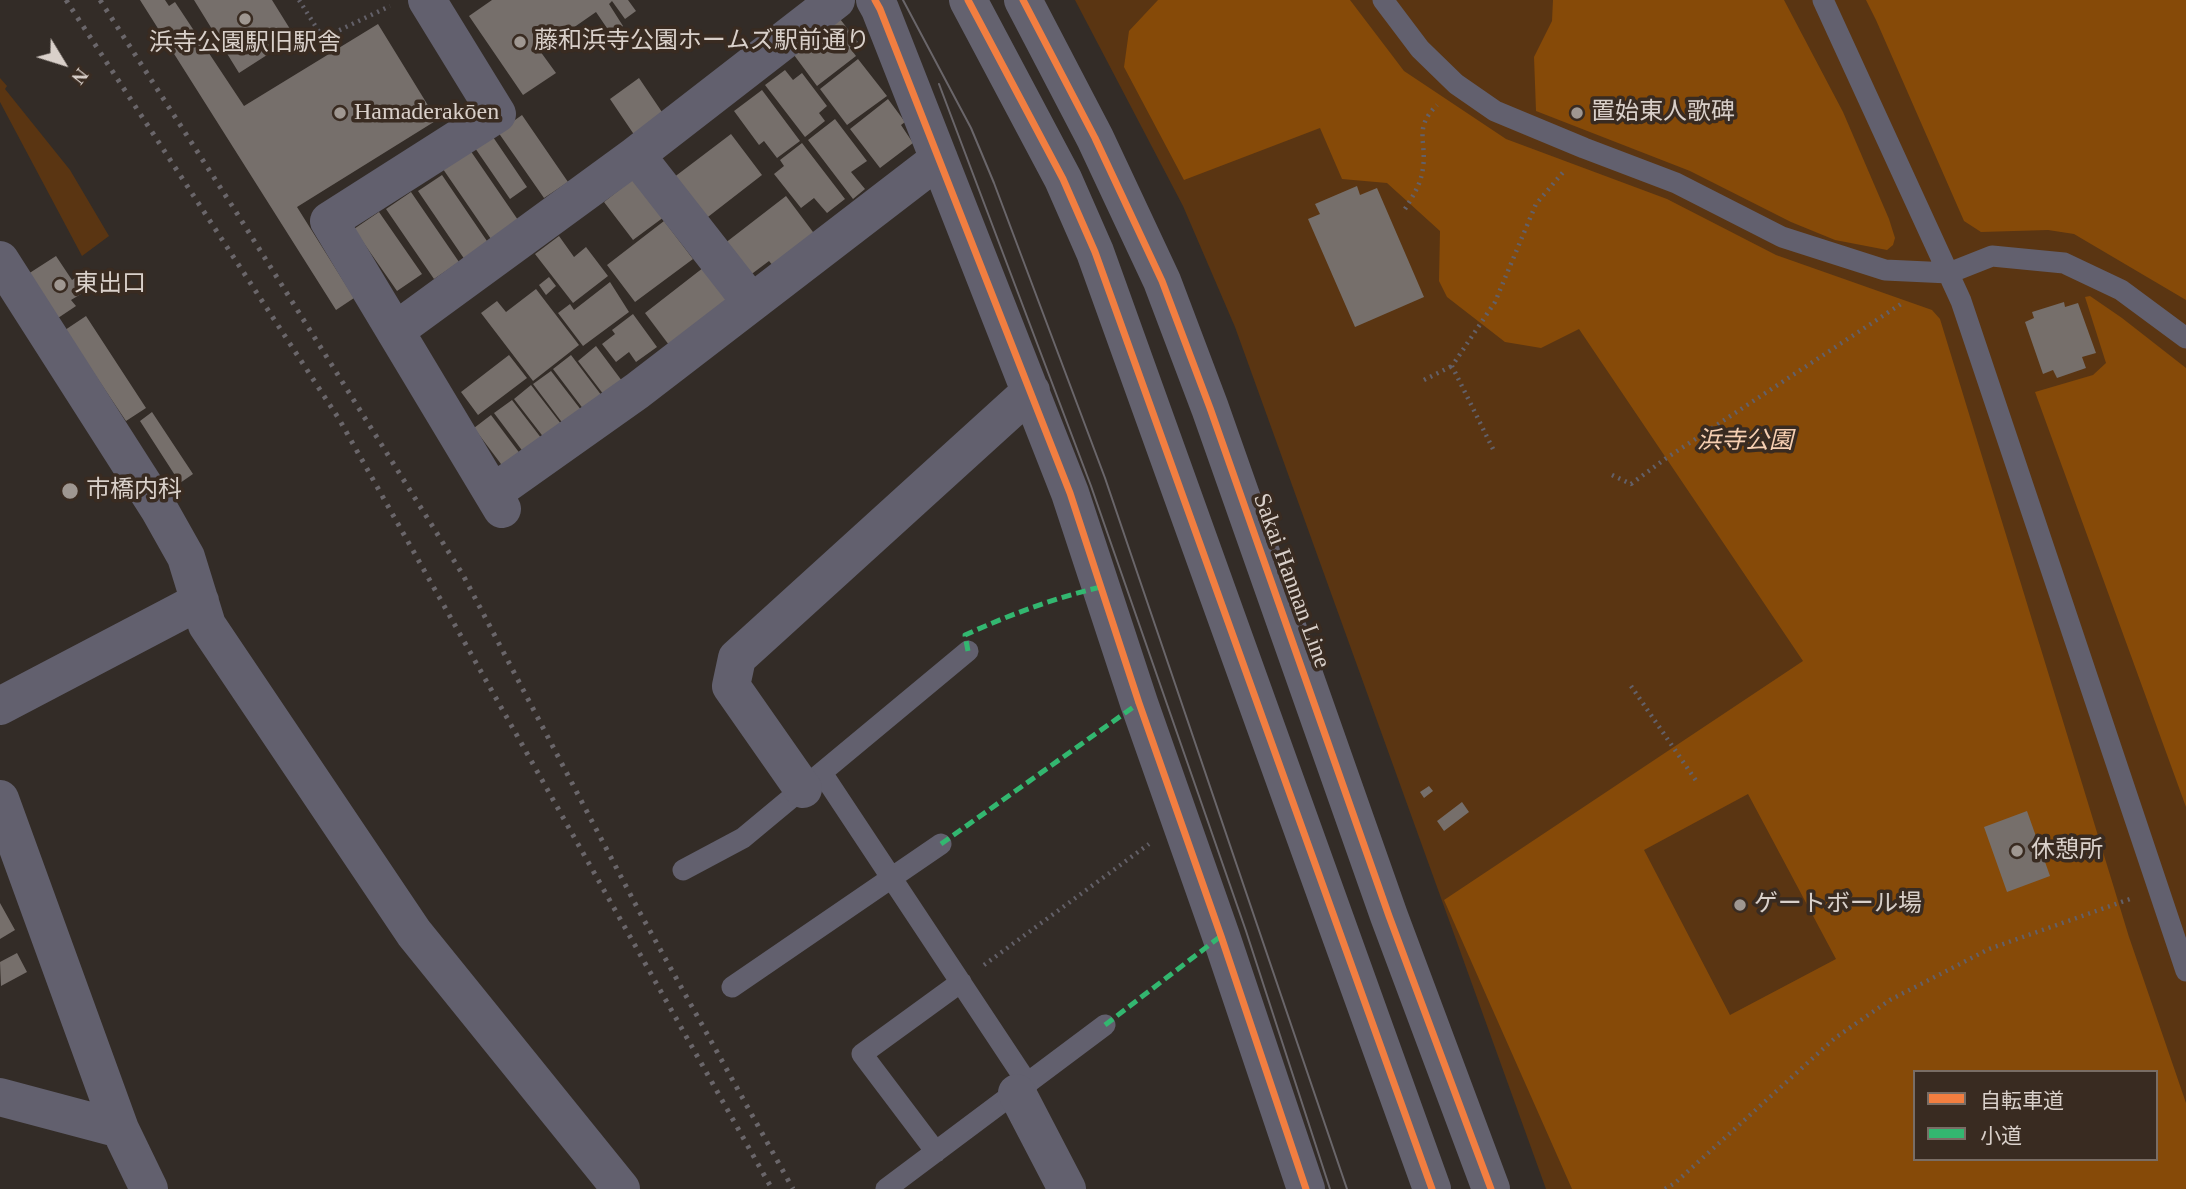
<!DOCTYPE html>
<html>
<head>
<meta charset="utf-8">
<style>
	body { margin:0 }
	#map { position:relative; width:2186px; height:1189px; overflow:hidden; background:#332c27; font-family:"Times New Roman","Noto Sans JP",serif }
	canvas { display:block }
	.legend { position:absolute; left:1913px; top:1070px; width:245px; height:91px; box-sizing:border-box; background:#392b21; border:2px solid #796d65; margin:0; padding:9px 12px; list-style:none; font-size:21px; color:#d9d0ca }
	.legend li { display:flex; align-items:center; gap:14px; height:35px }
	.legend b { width:35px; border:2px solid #796d65 }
	.north { position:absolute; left:28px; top:28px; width:70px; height:70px; -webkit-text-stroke:5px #392b21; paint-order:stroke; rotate:128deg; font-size:19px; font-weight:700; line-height:28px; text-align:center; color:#d9d0ca }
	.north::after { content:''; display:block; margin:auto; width:24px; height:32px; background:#d9d0ca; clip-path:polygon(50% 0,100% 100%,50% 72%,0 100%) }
</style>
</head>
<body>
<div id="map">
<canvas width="2186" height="1189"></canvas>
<ul class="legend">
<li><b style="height:9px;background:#f27e40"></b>自転車道</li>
<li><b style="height:9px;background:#33b770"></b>小道</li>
</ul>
<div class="north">N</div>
</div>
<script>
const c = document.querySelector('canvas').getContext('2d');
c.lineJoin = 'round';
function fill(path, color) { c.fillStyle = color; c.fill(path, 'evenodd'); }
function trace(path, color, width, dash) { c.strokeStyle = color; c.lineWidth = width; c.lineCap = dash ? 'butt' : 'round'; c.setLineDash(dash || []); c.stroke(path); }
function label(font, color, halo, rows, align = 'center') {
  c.font = font + ' "Times New Roman","Noto Sans JP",serif'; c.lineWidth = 7; c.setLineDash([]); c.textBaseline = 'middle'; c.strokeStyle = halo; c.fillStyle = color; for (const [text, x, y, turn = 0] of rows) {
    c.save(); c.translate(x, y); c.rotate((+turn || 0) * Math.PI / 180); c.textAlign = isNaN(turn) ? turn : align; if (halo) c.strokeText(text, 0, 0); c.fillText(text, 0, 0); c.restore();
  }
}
const green = new Path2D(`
	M1075,0H2186V1189H1546L1235,327L1183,206ZM1915,1072H2156V1159H1915Z
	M0,78L7,86L5,89L70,170L109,236L82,256L0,102Z`);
const forest = new Path2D(`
	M1158,0H1350L1404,71L1506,139L1667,199L1776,255L1932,310L1940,319L2129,937L2186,1103V1189H1572L1444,900L1803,661L1579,329L1541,348L1505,342L1447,297L1439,281L1440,231L1387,183L1342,179L1320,128L1184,180L1124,67L1129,31ZM1748,794L1836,959L1730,1015L1644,850ZM1915,1072H2156V1159H1915Z
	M1553,0H1784L1843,112L1889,219L1895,238L1893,245L1887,250L1835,240L1791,222L1690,171L1536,111L1534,57L1552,21Z
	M1866,0H2186V300L2074,234L2048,230L1981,232L1964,221L1876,20Z
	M2090,296L2122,318L2186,368V807L2035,392L2093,375L2106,363L2085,297Z`);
const building = new Path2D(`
	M140,0H165L169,6L175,2L244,106L378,24L437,120L297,207L354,298L336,310Z
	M194,0H272L295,37L239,73Z
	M492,0H628L636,11L625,19L612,1L609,4L623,26L611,34L596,12L540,51L556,73L523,95L469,16Z
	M840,19L858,42L850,48L856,56L817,86L794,55Z
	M858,59L887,96L847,125L820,89Z
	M785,70L793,80L802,73L827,106L819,113L825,121L805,137L765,85Z
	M639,78L664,115L635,136L610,99Z
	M762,90L800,141L777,158L764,141L759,145L734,111Z
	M888,99L905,122L901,125L913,143L880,168L850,129Z
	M522,115L568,182L544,198L498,132Z
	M835,119L867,161L851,172L865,189L853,199L808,140Z
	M731,134L762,175L704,220L673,178Z
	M493,137L527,187L510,199L475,148Z
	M802,143L845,199L827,213L814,198L801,208L774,174L784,166L780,160Z
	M470,150L518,220L491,239L443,169Z
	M442,175L489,244L465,260L418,191Z
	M638,175L668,214L633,240L604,202Z
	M1357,186L1360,195L1377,188L1424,297L1355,327L1308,219L1320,214L1315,204Z
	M411,192L459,262L434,279L386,209Z
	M786,196L816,236L775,268L769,261L745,279L720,247Z
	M379,212L422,274L397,291L354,229Z
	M664,221L693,259L635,302L607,265Z
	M559,236L574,257L586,247L608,276L573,303L535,254Z
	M56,256L72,280L89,269L96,278L78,290L81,294L71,300L76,306L58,318L28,274Z
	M708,264L733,296L669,345L645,313Z
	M549,277L556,286L546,295L539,285Z
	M610,282L629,312L583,346L558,313L570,304L574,310Z
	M536,289L579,345L533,381L481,313L497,301L506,312Z
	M2064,302L2065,307L2078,303L2096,353L2082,357L2086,368L2057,378L2053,370L2043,374L2025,322L2034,318L2032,312Z
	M633,314L657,347L636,362L629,352L616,362L602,344L615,334L612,330Z
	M86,316L146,408L126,421L65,330Z
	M596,346L625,385L607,399L578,361Z
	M509,355L527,378L478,415L461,392Z
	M571,355L605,400L587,414L553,369Z
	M551,371L585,415L567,429L533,384Z
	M531,385L565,429L548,443L514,399Z
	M512,400L545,443L527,457L494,413Z
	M152,412L193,474L180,483L140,421Z
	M491,415L524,459L507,472L474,428Z
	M1429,786L1433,791L1424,798L1420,792Z
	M1462,802L1469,812L1444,831L1437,821Z
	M2027,811L2050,876L2007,892L1984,827Z
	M0,903L15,930L0,939Z
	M17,953L27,972L1,986L0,962Z`);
const path = new Path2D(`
	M299,0L323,38L390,6
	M1405,209C1413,196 1421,184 1423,168C1427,141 1413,129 1437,105
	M1424,380L1452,366
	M1493,449L1452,366L1495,302L1536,204L1565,170
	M1612,475L1631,484L1665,459L1904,302
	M1631,686L1697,782
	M984,965L1149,844
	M1665,1189L1675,1183L1835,1038L1890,1000L1989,949L2130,899`);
const service = new Path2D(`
	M1383,0L1420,49L1456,84L1495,111L1584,148L1676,183L1782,237L1885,270L1949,273L1992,256L2064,263L2121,290L2186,338
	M1823,0L1961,301L2186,971
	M822,773L1028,1084
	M683,870L743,838L968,651
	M732,987L941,844
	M936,1152L862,1054L961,982
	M886,1189L1105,1025`);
const minor = new Path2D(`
	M427,0L497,114L329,221L502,509
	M875,0L880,9L1070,493L1139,703L1221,936L1306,1189
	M636,155L751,302
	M0,260L159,509L186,557L207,625L414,933L621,1189
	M395,331L636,155L836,0
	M493,493L637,391L939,159
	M0,706L200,601
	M803,789L731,686L737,658L1031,391
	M0,799L120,1129
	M1017,1093L1067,1189
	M0,1097L120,1129L149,1189`);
const secondary = new Path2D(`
	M968,0L1063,179L1095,252L1432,1189
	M1023,0L1095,138L1162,281L1210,408L1389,916L1491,1189`);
const tram = new Path2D(`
	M903,0L971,128L994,183L1105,478L1347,1189
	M939,84L1091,486L1246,931L1330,1189`);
const rail = new Path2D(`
	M66,0L339,419L772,1189
	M100,0L238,215L463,575L639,911L793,1189`);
const quiet = new Path2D(`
	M968,651L965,635C1009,615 1054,598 1101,587
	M941,844L1139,703
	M1105,1025L1221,936`);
const cycleway = new Path2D(`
	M875,0L880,9L1070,493L1139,703L1221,936L1306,1189
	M968,0L1063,179L1095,252L1432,1189
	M1023,0L1095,138L1162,281L1210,408L1389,916L1491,1189`);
const markers = [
	[245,19,7,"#9f9791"],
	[520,42,7,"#9f9791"],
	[340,113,7,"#9f9791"],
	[1577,113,7,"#9f9791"],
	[60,285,7,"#9f9791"],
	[70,491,9,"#9f9791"],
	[2017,851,7,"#9f9791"],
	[1740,905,7,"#9f9791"]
];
const poiNames = [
	["藤和浜寺公園ホームズ駅前通り",534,42],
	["浜寺公園駅旧駅舎",245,44,"center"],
	["Hamaderakōen",354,113],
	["置始東人歌碑",1591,113],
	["東出口",74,285],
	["市橋内科",86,491],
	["休憩所",2031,851],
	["ゲートボール場",1754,905]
];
const parkNames = [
	["浜寺公園",1745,442]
];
const streetNames = [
	["Sakai Hannan Line",1291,581,70]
];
fill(green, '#5a3512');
fill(forest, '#864a08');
fill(building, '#766f6b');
trace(path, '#636068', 4.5, [2, 5]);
trace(service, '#62606e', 21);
trace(minor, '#62606e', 38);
trace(secondary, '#64626f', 38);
trace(tram, '#6a666a', 2);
trace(rail, '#6a666a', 5, [3.5, 7]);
trace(quiet, '#33b770', 5, [10, 5]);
trace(cycleway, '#f27e40', 7);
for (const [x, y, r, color] of markers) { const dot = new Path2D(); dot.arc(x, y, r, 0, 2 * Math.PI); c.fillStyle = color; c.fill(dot); trace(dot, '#392b21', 2.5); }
label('24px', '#d9d0ca', '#392b21', poiNames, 'left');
label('italic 24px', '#f6cfb2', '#392b21', parkNames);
label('24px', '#d9d0ca', '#392b21', streetNames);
</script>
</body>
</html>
